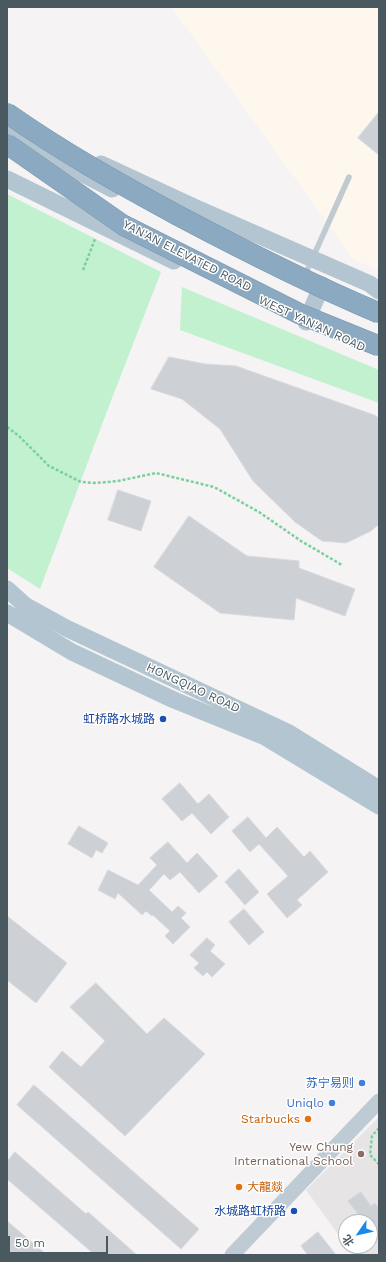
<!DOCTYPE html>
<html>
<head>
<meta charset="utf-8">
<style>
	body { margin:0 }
	#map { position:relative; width:386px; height:1262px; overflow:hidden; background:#f5f3f3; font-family:"Work Sans","Noto Sans SC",sans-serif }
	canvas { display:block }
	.frame { position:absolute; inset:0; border:8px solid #4a5860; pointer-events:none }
	.north { position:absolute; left:338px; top:1214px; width:40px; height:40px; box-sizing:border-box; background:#fff; border:1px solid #b7bcbf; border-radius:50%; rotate:236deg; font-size:11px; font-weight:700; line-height:16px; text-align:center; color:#4a5860 }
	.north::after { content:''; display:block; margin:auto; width:14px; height:18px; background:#1a89e7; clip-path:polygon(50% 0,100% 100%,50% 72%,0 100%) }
	.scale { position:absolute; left:8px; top:1236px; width:100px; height:18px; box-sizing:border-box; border:2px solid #4a5860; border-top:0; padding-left:5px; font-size:12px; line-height:14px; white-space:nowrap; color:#4a5860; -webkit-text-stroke:3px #fff; paint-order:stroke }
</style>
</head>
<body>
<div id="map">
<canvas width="386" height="1262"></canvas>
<div class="frame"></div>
<div class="north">北</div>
<div class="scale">50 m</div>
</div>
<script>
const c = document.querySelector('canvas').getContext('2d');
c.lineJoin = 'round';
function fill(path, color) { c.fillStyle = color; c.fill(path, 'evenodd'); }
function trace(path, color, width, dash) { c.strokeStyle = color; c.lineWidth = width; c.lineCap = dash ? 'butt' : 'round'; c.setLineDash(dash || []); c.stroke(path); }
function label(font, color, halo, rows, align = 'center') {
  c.font = font + ' "Work Sans","Noto Sans SC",sans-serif'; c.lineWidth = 3; c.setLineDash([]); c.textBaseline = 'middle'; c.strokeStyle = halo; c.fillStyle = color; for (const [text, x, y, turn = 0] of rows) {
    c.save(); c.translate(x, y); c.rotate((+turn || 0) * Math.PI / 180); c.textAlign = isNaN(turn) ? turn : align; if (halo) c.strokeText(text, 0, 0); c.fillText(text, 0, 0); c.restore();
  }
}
const commercial = new Path2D(`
	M173,7H379V270L354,260L175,12Z`);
const education = new Path2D(`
	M379,1117V1255H353L347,1246H370V1222H346V1245L306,1190Z`);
const green = new Path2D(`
	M7,194L161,272L109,406L40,589L7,568Z
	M182,287L379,370V403L180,330Z`);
const building = new Path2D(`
	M379,112V155L358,138Z
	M169,357L205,364L236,366L374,415L379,418V524L371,531L346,543L322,541L295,522L253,481L220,429L182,399L151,389Z
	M118,490L151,501L141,531L108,520Z
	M189,516L247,556L299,561V568L355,589L345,616L296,598L294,620L220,613L154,567Z
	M180,783L198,804L209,794L229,817L211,834L192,813L182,821L162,799Z
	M248,817L266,838L277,827L304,857L310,851L328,872L297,900L302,905L287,918L267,894L288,876L259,844L250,852L232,831Z
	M79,826L108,843L102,853L96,850L92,858L68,844Z
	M168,842L187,863L197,853L218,876L199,893L180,872L170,880L164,874L149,890L172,912L178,906L186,913L181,918L190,927L173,944L165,936L170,931L153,915L152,916L146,911L142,915L118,893L115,899L98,890L108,870L138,885L157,865L150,858Z
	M239,869L259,892L245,905L225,882Z
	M244,909L264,932L249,945L229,922Z
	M7,916L67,963L36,1003L7,980Z
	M207,938L215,945L210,951L225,964L212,977L207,972L203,976L194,968L199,963L190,955Z
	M96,983L147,1034L164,1018L205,1054L125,1136L49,1067L62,1051L81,1067L105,1041L70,1007Z
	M34,1085L199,1229L181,1249L17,1105Z
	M15,1152L86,1214L88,1212L137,1255H95L7,1179V1162Z
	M361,1192L371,1206L375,1203L379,1209V1241L370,1229V1222H364L348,1201Z
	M7,1221L47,1255H10L7,1252Z
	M318,1232L336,1255H308L301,1246Z`);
const path = new Path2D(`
	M83,270L95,239
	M7,427L19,436L49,466L81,482L96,483L118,481L156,473L214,487L259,512L301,541L342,565
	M379,1128L372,1136L370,1155L379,1164`);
const lane = new Path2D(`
	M305,275L349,177`);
const secondary = new Path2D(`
	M232,1255L379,1101`);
const primary = new Path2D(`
	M7,135L112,189
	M101,164L196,208L370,284L379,291
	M7,179L174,261
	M306,322L322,285
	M7,589L26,606L66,628L289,733L379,789
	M7,613L72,652L174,700L265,737L379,806`);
const highwayBridge = new Path2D(`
	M7,113C61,151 118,183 177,215C243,250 310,284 379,313
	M7,144L123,225L300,314L379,346`);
const markers = [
	[163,719,4,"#1a4fb4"],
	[362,1083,4,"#3f7fe0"],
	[332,1103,4,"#3f7fe0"],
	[308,1119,4,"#e8710a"],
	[361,1154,4,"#8d6e63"],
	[239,1187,4,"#e8710a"],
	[294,1211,4,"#1a4fb4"]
];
const streetNames = [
	["YAN'AN ELEVATED ROAD",187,256,27],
	["WEST YAN'AN ROAD",312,324,25],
	["HONGQIAO ROAD",193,688,25]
];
const transitNames = [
	["虹桥路水城路",155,719],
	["水城路虹桥路",286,1211]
];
const shopNames = [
	["苏宁易则",354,1083],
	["Uniqlo",324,1103]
];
const foodNames = [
	["Starbucks",300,1119],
	["大龍燚",247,1187,"left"]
];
const educationNames = [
	["Yew Chung",353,1147],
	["International School",353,1161]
];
fill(commercial, '#fdf7ee');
fill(education, '#e6e4e5');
fill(green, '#c2f1d0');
fill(building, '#cdd0d5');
trace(building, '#d7d9de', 1);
trace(path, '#7ad09c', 2.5, [3, 2]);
trace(lane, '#c0cbd1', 5.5);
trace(secondary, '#bfcbd4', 15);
trace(primary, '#b3c5d1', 17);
trace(highwayBridge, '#7695ad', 21, []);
trace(highwayBridge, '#8baac1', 20);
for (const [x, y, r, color] of markers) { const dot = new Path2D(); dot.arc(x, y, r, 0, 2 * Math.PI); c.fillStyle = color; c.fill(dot); trace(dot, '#fff', 1.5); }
label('12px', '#4a5860', '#fff', streetNames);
label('12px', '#164399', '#fff', transitNames, 'right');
label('12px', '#366cbe', '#fff', shopNames, 'right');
label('12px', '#c56008', '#fff', foodNames, 'right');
label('12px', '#785e54', '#fff', educationNames, 'right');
</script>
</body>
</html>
